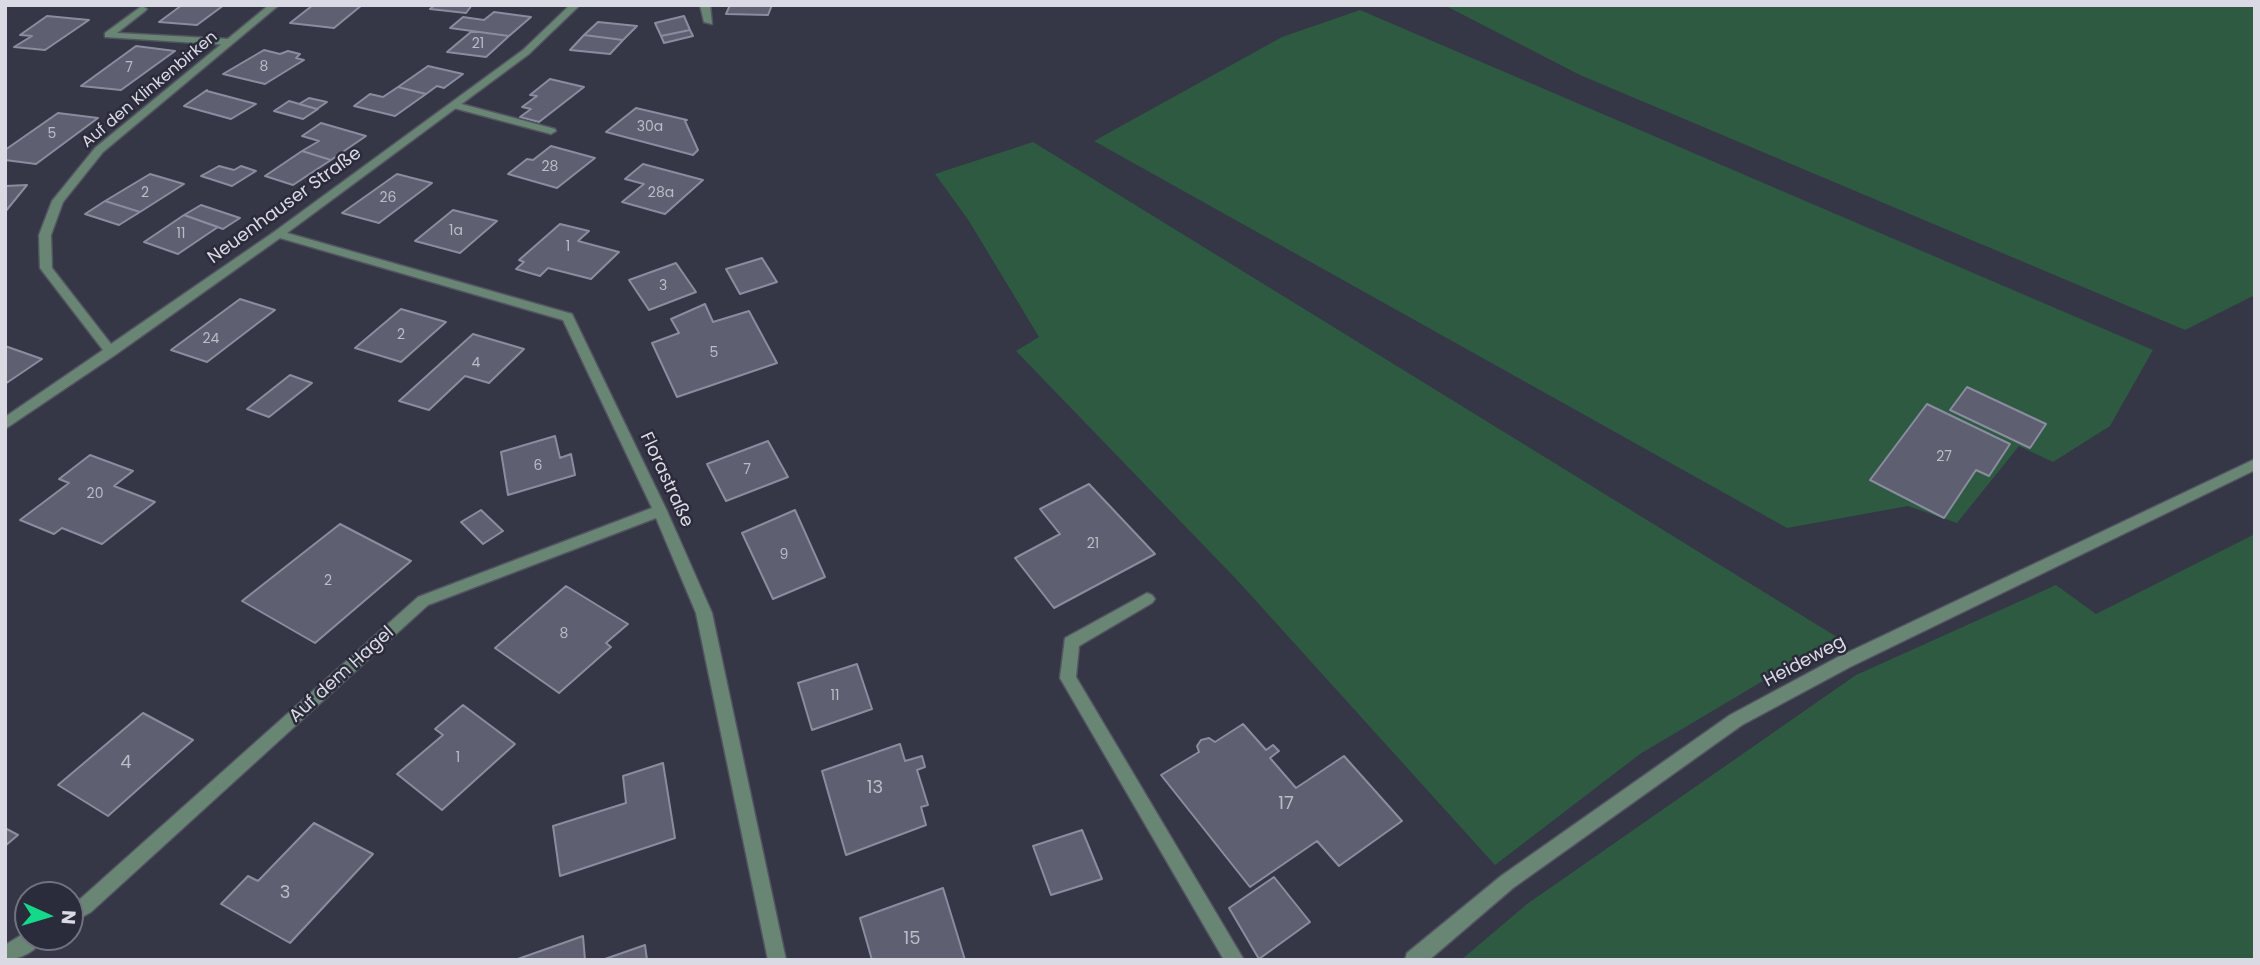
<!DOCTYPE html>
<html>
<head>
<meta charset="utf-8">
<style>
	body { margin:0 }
	#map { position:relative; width:2260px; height:965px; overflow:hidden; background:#353646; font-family:Poppins,sans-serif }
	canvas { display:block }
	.frame { position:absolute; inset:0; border:7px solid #d9dae4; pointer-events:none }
	.north { position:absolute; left:14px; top:881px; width:70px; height:70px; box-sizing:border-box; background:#2b2c3b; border:2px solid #71727f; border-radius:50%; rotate:94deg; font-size:19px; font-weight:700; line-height:28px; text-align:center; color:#d9dae4 }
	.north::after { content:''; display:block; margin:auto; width:24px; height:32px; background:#14d989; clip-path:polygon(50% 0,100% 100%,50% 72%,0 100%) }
</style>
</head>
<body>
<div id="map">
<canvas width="2260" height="965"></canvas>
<div class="frame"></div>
<div class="north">N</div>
</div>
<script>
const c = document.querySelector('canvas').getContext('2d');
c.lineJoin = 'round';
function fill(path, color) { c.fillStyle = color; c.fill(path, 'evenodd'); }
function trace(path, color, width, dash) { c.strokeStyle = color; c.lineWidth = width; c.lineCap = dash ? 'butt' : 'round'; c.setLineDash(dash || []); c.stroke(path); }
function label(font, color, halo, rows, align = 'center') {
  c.font = font + ' Poppins,sans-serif'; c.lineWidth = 5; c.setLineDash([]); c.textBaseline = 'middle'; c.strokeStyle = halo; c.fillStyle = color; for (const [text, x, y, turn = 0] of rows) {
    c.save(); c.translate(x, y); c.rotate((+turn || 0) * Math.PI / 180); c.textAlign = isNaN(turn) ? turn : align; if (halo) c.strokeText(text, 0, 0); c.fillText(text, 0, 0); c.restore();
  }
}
const green = new Path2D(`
	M1444,5H2255V295L2185,330L1580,75Z
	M1360,10L2153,350L2110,426L2053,462L2019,446L1957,523L1908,506L1787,528L1094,141L1282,37Z
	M1033,142L1837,637L1640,754L1495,865L1238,581L1016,351L1039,337L969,221L935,174Z
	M2255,534V960H1461L1527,904L1856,675L2056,585L2096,614Z`);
const building = new Path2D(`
	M182,5H224L197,25L159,22Z
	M313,5H362L334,28L290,23Z
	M435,5H472L466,13L430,9Z
	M730,5H772L768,15L726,14Z
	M494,12L531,17L509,36L450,28L463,17L484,20Z
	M47,16L89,20L45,50L14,47L32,36L20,35Z
	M684,16L690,30L661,36L655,23Z
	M598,22L637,26L623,40L584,35Z
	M690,30L693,36L664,43L661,36Z
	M472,31L509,36L486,57L447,52Z
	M584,35L623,40L610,54L570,50Z
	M136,46L175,51L121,90L81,86Z
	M264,50L280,54L288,51L300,54L296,58L304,60L265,84L223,74Z
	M428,66L463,74L444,88L437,86L426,94L398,87Z
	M550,79L584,87L539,122L520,117L531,109L522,107L537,96L530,95Z
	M398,87L426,94L395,116L354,106L370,94L383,97Z
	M207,90V91L256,104L231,119L184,106Z
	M309,98L327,102L317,109L299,104Z
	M289,101L317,109H318L303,119L274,111Z
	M636,108L687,120L685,121L698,150L693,155L606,132Z
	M58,113L98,118L36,164L5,160V150Z
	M321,123L366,136L331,160L302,151L319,141L302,136Z
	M551,146L595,158L557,188L508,174L527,159L533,160Z
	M302,151L331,160L293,185L265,176Z
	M643,164L703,180L665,214L622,202L644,184L625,179Z
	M219,166L234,170L241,166L256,171L232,186L201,176Z
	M150,174L184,184L140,212L105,201Z
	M397,174L432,183L379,223L342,213Z
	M27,185L5,212V186Z
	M105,201L140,212L119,225L85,214Z
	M201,205L240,218L223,229L184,215Z
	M453,210L497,221L460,253L415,241Z
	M184,215L218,227L178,254L144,242Z
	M560,224L589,231L578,241L619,252L591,279L548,268L540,276L516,269L524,262L519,260Z
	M762,258L777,282L740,294L726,269Z
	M676,263L696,292L649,310L629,280Z
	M240,299L275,310L207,362L171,350Z
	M705,304L713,322L749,311L777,363L677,397L652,343L679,333L671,319Z
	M401,309L446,322L401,362L355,348Z
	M473,334L524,349L489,383L465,376L429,410L399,401Z
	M5,346L42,359L5,384Z
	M290,375L312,383L269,417L247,409Z
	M1967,387L2046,424L2030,448L1950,410Z
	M1927,404L2010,444L1989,476L1976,470L1944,518L1870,480Z
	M555,436L560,458L571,454L575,475L508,495L501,452Z
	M768,441L788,477L726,501L707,464Z
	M90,455L133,471L114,486L155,502L102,544L62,528L54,534L20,520L69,483L59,479Z
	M1089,484L1155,554L1054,608L1015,558L1060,534L1040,509Z
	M481,510L503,531L483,544L461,522Z
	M795,510L825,577L773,599L742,533Z
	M340,524L411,561L315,643L242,601Z
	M566,586L628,624L606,643L611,647L559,693L495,648Z
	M857,664L872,709L812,730L798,683Z
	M463,705L515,744L442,810L397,774L443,735L435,729Z
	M143,713L193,740L108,816L58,785Z
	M1243,724L1266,750L1273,745L1279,751L1270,758L1296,788L1344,756L1402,821L1339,866L1317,841L1250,887L1161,775L1199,752L1197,746L1201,740L1209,738L1215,742Z
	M900,744L905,761L922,756L925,767L917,770L928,805L921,807L926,825L846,855L822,771Z
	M663,763L675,838L560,876L553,826L626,803L623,776Z
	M314,823L373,854L290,943L221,904L248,876L258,881Z
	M5,828L18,835L5,846Z
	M1082,830L1102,879L1051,895L1033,846Z
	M1274,877L1310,922L1259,959L1229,908Z
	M943,888L965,960H872L860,918Z
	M583,936L585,960H515Z
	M645,945L647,960H602Z`);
const lane = new Path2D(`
	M700,5H710L712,24L704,22Z
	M142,6L147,9L145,11L117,33L229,39L234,42L229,45L105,37V33Z
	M454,102L555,129L556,131L551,134L450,107L449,105Z
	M1147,593L1152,595L1155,599L1152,603L1079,646L1076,677L1244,960H1224L1060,678L1065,638Z`);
const street = new Path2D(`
	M269,5H279L103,152L63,202L51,235L52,268L111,344L274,232L523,50L570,5H580L529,54L287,233L572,314L667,511L712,613L786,960H768L696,613L656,518L428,605L91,912L70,924V905L79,900L418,597L652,508L563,320L280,238L115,355L5,429V417L103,350L40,268L39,235L52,201L95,148Z
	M2255,459V470L1850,667L1742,725L1513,888L1429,960H1405L1407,953L1501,876L1730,715L1838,657Z
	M28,931V937H44C39,950 19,960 5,960V945Z`);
const numberNames = [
	["21",478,44],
	["8",264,67],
	["7",129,68],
	["30a",650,127],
	["5",52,134],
	["28",550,167],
	["2",145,193],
	["28a",661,193],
	["26",388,198],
	["1a",456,231],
	["11",181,234],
	["1",568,247],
	["3",663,286],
	["2",401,335],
	["24",211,339],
	["5",714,353],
	["4",476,363],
	["27",1944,457],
	["6",538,466],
	["7",747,470],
	["20",95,494],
	["21",1093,544],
	["9",784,555],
	["2",328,581],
	["8",564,634],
	["11",835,696],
	["1",458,758]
];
const farStreetnames = [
	["Auf den Klinkenbirken",150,90,-40]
];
const streetNames = [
	["Neuenhauser Straße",285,206,-36],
	["Florastraße",666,480,65],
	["Heideweg",1805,662,-28],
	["Auf dem Hagel",342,675,-42]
];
const nearNumbernames = [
	["4",126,763],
	["13",875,788],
	["17",1286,804],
	["3",285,893],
	["15",912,939]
];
fill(green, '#2e5a42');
fill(building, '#5e6071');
trace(building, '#8a8c9f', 2);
trace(lane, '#535462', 3);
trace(street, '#535462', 3);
fill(lane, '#698674');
fill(street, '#698674');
label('14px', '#babcc7', null, numberNames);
label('16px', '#d9dae4', '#2b2c3b', farStreetnames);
label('18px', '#d9dae4', '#2b2c3b', streetNames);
label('18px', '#babcc7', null, nearNumbernames);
</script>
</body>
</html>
